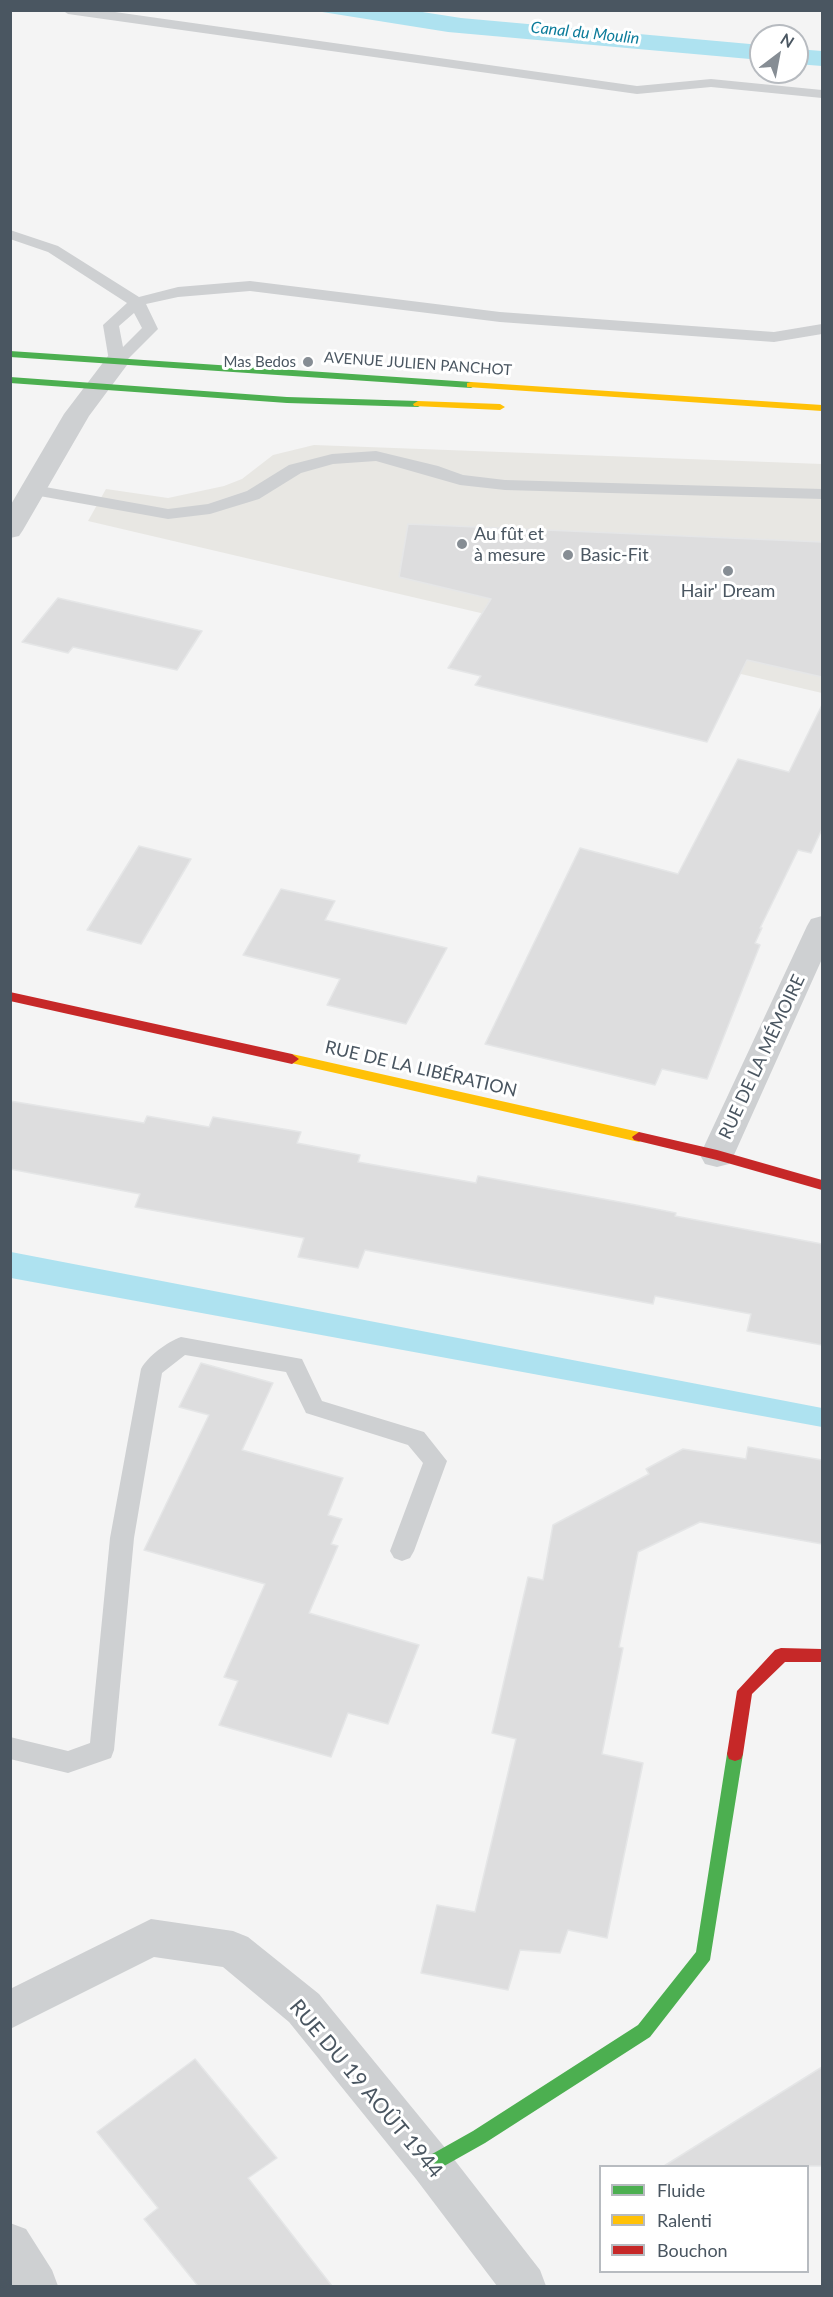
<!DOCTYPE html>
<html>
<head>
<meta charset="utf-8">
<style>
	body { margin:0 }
	#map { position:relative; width:833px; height:2297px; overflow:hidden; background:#f4f4f4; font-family:Lato,sans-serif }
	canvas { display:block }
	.frame { position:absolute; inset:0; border:12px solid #4a5661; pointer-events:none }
	.legend { position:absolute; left:599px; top:2165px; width:210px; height:108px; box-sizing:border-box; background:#fff; border:2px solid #b7bbc0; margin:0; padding:8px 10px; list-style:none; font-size:18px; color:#4a5661 }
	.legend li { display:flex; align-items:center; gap:12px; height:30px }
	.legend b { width:30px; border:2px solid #b7bbc0 }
	.north { position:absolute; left:749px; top:24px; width:60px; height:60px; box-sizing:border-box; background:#fff; border:2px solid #b7bbc0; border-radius:50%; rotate:32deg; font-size:16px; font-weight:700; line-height:24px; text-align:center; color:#4a5661 }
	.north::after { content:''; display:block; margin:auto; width:21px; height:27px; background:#868d94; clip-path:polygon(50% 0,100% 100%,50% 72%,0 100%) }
</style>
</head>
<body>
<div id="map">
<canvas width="833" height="2297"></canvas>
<div class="frame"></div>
<ul class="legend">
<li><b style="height:8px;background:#4caf50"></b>Fluide</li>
<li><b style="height:8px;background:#ffc107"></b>Ralenti</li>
<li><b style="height:8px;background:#c62828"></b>Bouchon</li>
</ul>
<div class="north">N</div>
</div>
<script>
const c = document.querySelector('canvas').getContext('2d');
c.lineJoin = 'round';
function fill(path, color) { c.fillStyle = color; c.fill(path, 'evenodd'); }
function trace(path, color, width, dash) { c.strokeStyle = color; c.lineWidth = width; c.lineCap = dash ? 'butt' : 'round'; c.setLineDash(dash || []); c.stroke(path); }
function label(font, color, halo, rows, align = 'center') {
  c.font = font + ' Lato,sans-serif'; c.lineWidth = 6; c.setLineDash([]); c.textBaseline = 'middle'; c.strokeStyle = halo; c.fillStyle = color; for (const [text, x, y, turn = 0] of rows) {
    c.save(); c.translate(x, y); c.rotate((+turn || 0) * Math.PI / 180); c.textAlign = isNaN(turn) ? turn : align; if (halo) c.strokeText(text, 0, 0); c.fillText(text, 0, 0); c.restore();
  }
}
const commercial = new Path2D(`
	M314,445L822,464V693L88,521L106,489L168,498L224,486L242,479L273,455Z`);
const water = new Path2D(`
	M316,11H416L461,18L761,45V60L448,32Z
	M797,49L822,51V66L797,64Z
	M11,1252L822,1408V1427L11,1278Z`);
const building = new Path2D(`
	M408,524L822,542V677L747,660L707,742L475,685L481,676L448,668L491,599L399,577Z
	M58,598L202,631L177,670L73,647L68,653L22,642Z
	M822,705V829L811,853L798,850L760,928H762L755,943L760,945L707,1079L662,1069L655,1085L485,1044L580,848L678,874L738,759L789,772Z
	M139,846L191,859L141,944L87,930Z
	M281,889L335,901L325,920L447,948L406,1024L327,1005L340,979L243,955Z
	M10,1101L144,1123L147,1116L209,1127L213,1117L301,1132L297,1143L360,1155L358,1162L476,1183L478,1176L636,1205L676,1213L675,1216L822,1244V1345L747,1331L751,1314L655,1296L653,1304L365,1250L358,1268L298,1257L304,1238L135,1207L140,1194L10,1169Z
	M201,1363L273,1383L242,1450L343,1478L328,1515L342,1519L331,1544L338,1546L309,1613L419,1645L388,1724L348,1713L331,1757L219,1725L238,1681L224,1677L265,1584L144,1550L209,1415L179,1407Z
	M748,1447L822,1460V1544L700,1522L638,1552L619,1647L623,1648L602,1754L643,1763L607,1938L568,1930L560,1953L520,1950L508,1990L421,1973L437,1905L475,1912L516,1739L492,1733L528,1577L543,1580L553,1525L649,1474L646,1469L683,1449L746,1459Z
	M195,2059L277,2158L248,2178L332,2286H198L144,2219L158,2208L97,2132Z
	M822,2067V2166H664Z`);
const lane = new Path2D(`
	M62,10H101L637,86L711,79L822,90V98L711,87L637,94L68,14Z
	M10,230L58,246L139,297L178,287L250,281L500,312L774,332L822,324V334L774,342L500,322L250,291L178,297L146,304L158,329L123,364L117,366L109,361L103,325L127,303L48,252L10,239ZM134,313L142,328L123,347L119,326Z
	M376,451L438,466L463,475L505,480L822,489V499L505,490L460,485L376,461L333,464L301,473L259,499L210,514L168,519L34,495L26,490L34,485L168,509L208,504L247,491L289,465L332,454Z
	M181,1337L302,1359L322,1401L424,1432L447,1461L414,1551L410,1558L402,1561L394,1558L390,1551L423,1463L408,1445L306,1413L286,1372L185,1355L162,1373L134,1538L114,1750L111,1758L68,1773L10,1759V1737L68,1751L90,1743L110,1538L141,1369C148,1356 167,1342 181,1337Z`);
const street = new Path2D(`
	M117,353L126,356L130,361L89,416L23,530L19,536L10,538V506L64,414L108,356Z
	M822,916V959L734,1155L729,1164L717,1167L705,1164L700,1155L807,926L811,919Z
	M151,1919L233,1931L248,1937L319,1994L446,2149L540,2270L546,2286H497L416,2179L289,2022L223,1967L154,1957L10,2029V1989Z
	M10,2223L26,2229L52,2270L58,2286H11Z`);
const fast = new Path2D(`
	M10,351L471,382L476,385L471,388L10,357Z
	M10,377L287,397L418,401L423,404L418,407L287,403L10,383Z
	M735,1747L741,1749L743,1754L710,1960L650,2037L485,2143L437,2170L431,2172L425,2170L422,2164L425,2158L473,2131L638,2025L696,1952L727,1754L729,1749Z`);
const slow = new Path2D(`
	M471,382L822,405V411L467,387V383Z
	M418,401L500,404L505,407L500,410L414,406L413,404Z
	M292,1054L639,1132L646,1137L639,1142L287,1062L285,1059L287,1056Z`);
const jam = new Path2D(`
	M10,992L292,1054L299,1059L292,1064L10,1001Z
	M639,1132L717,1150L822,1180V1190L717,1160L634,1140L632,1137Z
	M781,1648L822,1649V1662H785L752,1694L743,1754L741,1759L735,1761L729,1759L727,1754L737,1691L775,1650Z`);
const markers = [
	[308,362,6,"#868d94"],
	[462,544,6,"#868d94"],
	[568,555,6,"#868d94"],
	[728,571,6,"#868d94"]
];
const farPoinames = [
	["Mas Bedos",296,362]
];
const farStreetnames = [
	["AVENUE JULIEN PANCHOT",418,364,4]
];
const farWaternames = [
	["Canal du Moulin",585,33,6]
];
const poiNames = [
	["Au fût et",474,534],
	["à mesure",474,555],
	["Basic-Fit",580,555],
	["Hair' Dream",728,591,"center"]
];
const streetNames = [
	["RUE DE LA MÉMOIRE",762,1057,-65],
	["RUE DE LA LIBÉRATION",421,1069,13]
];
const nearStreetnames = [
	["RUE DU 19 AOÛT 1944",366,2089,50]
];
fill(commercial, '#e8e7e3');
fill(water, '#aee2f0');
fill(building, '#ddddde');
trace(building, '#e5e6e7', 1.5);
fill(lane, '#ced0d2');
fill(street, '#ced0d2');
fill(fast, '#4caf50');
fill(slow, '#ffc107');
fill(jam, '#c62828');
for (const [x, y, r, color] of markers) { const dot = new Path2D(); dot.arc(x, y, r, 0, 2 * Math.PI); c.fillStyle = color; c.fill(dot); trace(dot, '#fff', 2); }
label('15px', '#4a5661', '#fff', farPoinames, 'right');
label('15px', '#4a5661', '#fff', farStreetnames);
label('italic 16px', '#0c7c9b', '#fff', farWaternames);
label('18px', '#4a5661', '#fff', poiNames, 'left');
label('18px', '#4a5661', '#fff', streetNames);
label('21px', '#4a5661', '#fff', nearStreetnames);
</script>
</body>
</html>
